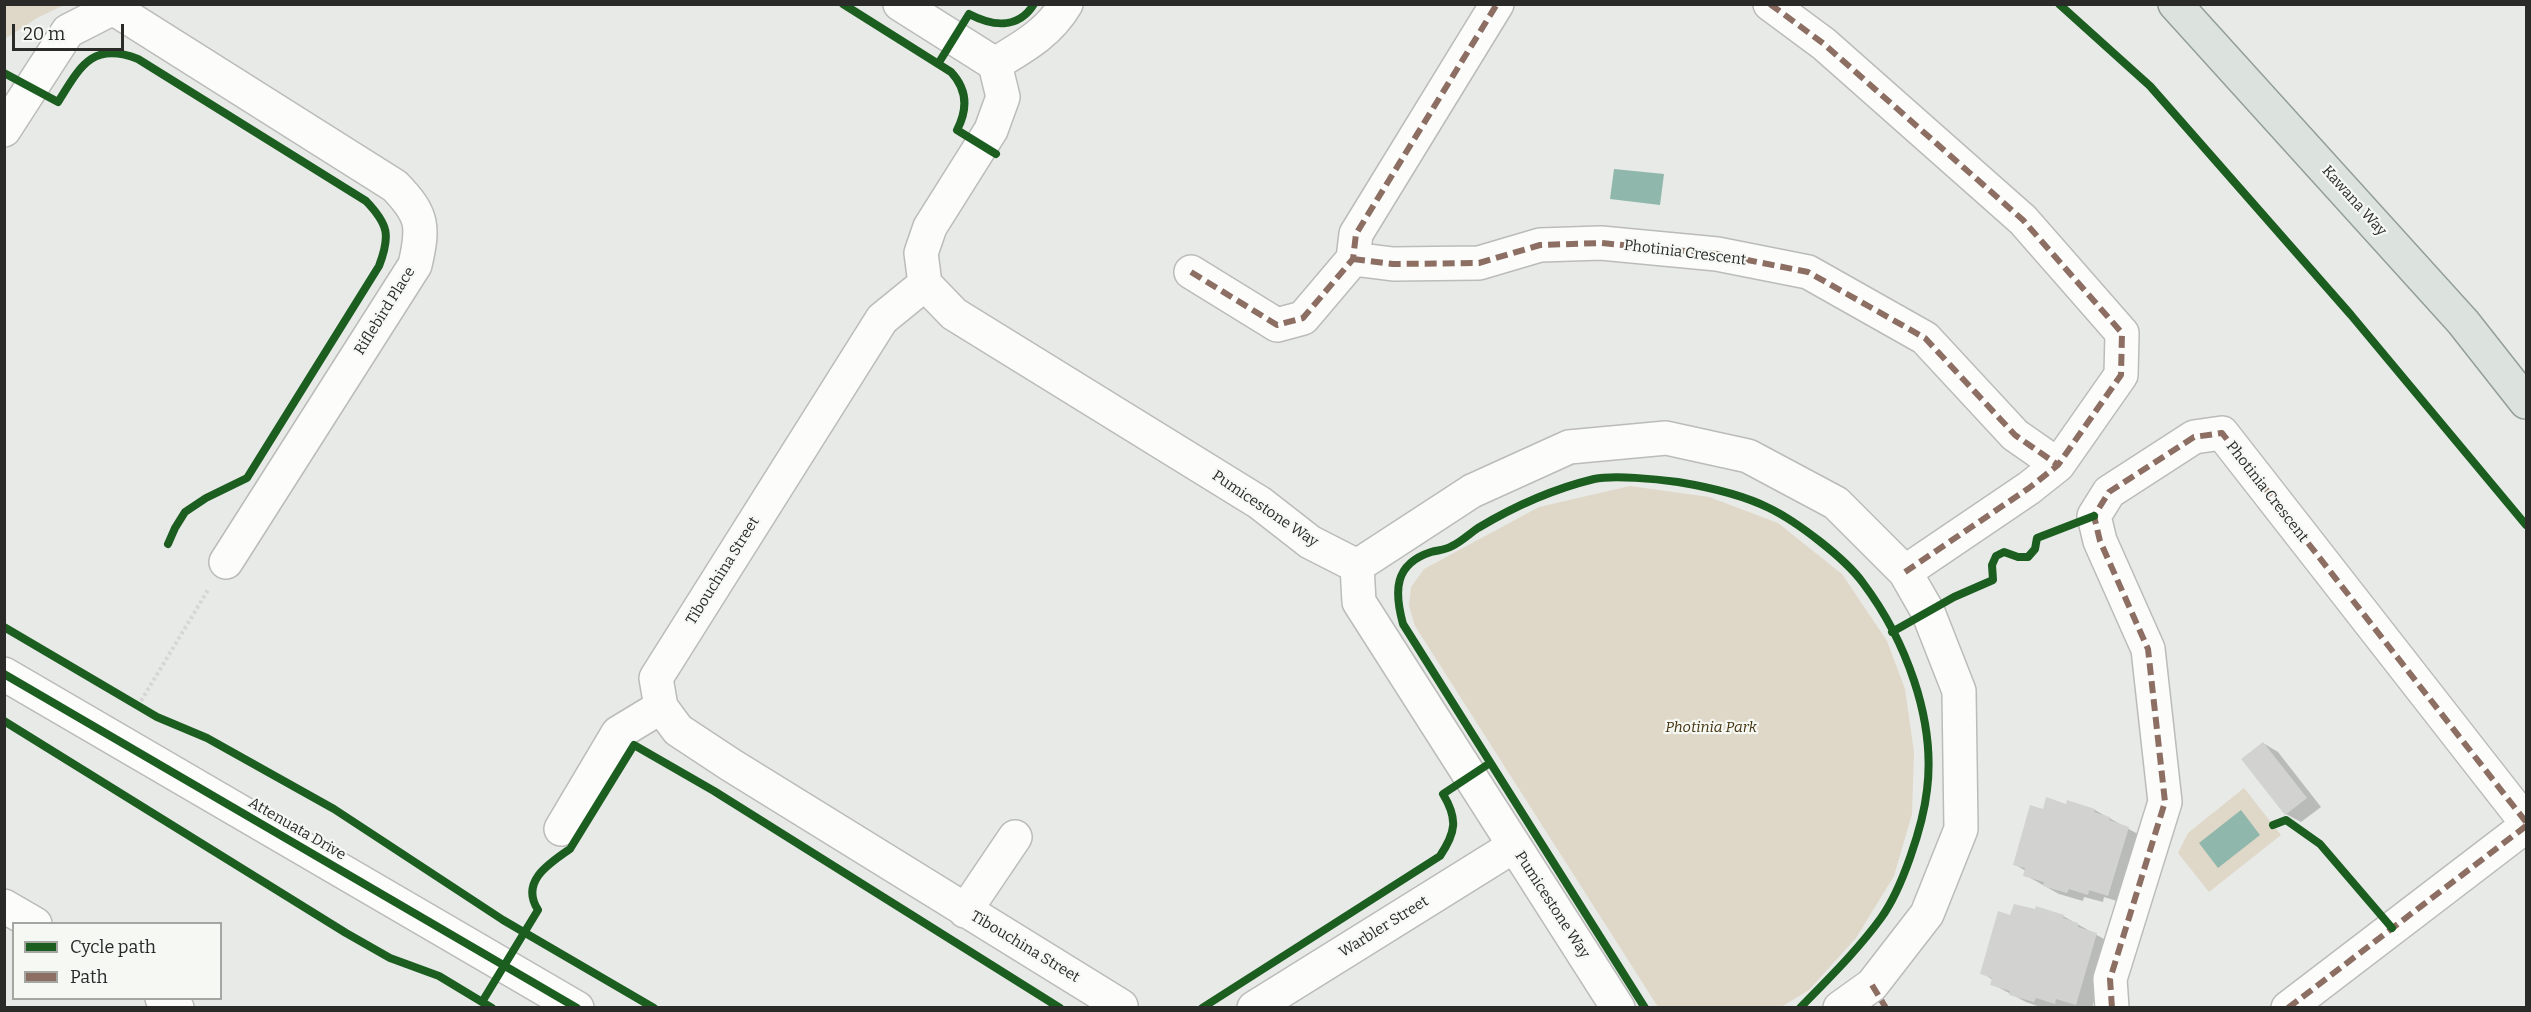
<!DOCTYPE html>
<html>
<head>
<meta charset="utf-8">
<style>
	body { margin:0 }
	#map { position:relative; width:2531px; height:1012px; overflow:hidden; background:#e8eae7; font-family:Bitter,serif }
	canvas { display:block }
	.frame { position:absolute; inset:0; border:6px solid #2a2b29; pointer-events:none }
	.legend { position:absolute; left:12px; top:922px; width:210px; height:78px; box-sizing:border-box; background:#f6f8f3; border:2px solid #a4a6a2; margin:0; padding:8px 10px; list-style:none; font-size:18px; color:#2a2b29 }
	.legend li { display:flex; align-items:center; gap:12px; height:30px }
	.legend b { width:30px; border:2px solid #a4a6a2 }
	.scale { position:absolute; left:12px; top:24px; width:112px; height:27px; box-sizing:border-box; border:3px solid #2a2b29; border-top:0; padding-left:8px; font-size:18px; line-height:21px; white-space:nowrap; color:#2a2b29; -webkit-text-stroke:4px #f6f8f3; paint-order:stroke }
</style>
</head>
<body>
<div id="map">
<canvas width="2531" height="1012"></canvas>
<div class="frame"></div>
<ul class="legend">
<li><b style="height:8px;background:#1b5e20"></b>Cycle path</li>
<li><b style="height:8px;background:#8d6e63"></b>Path</li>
</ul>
<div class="scale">20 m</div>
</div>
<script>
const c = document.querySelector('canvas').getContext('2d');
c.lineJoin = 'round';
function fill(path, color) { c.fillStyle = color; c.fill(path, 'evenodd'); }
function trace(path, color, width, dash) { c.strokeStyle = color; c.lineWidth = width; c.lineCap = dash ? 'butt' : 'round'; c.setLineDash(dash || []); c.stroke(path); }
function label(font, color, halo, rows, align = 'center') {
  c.font = font + ' Bitter,serif'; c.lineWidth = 4.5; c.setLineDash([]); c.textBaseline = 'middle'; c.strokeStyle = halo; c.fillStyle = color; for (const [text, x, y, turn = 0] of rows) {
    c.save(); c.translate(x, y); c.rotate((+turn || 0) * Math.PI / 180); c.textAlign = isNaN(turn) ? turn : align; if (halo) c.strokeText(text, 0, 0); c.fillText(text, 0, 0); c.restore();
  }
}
const green = new Path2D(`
	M5,4H64V5L37,18L5,39Z
	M1630,486L1709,497L1778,523L1842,574L1887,641L1905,689L1914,752L1912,814L1894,876L1856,938L1809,990L1781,1007H1658L1415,626L1409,606L1411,587L1424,569L1539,507Z
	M2244,788L2281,835L2209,892L2178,853L2188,833Z`);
const water = new Path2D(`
	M1614,169L1664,174L1660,205L1610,199Z
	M2241,810L2260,835L2218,868L2199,843Z`);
const shadow = new Path2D(`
	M2263,743L2278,752L2321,807L2301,822L2286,814Z
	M2067,806L2095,810L2143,837L2123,903L2104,897L2103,902L2084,897L2083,901L2059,894L2025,875L2026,871L2014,864L2044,811Z
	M2063,916L2111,943L2092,1008L2051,1006L2043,1008L2026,1002L1992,984L1993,980L1982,973L2011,917Z`);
const building = new Path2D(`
	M2263,742L2307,798L2285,815L2241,759Z
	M2046,797L2066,804L2067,800L2095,809L2094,812L2110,817L2109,820L2129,827L2108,896L2089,890L2088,895L2069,889L2067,893L2043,886L2044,882L2023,876L2025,868L2013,865L2030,805L2043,809Z
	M2014,904L2035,909L2036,906L2064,915L2063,918L2078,923V927L2097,933L2076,1005L2056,999L2055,1004L2036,998L2034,1002L2009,995L2010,991L1990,985L1992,978L1980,974L1998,911L2010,915Z`);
const path = new Path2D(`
	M138,706L208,590`);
const minor = new Path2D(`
	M900,4L995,64L1003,97L991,130L930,227L921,253L925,284
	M1770,4L1824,44L2023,220L2122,333L2121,375L2058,465L2029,488L1905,572
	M113,8L395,186C423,215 424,226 415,265L226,562
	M995,64C1023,47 1049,33 1066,4
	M4,130L68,31L113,8V4
	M1353,259L1393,264L1479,263L1540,245L1601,243L1717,254L1808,272L1925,338L2015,435L2058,465
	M1191,272L1277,325L1303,318L1353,259L1356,234L1497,4
	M925,284L882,319L656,678L661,707L678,730L731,765L1121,1006
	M925,284L954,314L1260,503L1310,542L1357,566L1359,602L1618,1008
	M1357,566L1472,491L1569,447L1666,438L1748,456L1836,503L1905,572L1928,612L1959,691L1961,829L1927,914L1872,985L1840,1008
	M4,674L577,1008
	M561,829L618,733L661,707
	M4,906L35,924
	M965,911L1015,837
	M162,998L177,1008
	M1254,1008L1514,846
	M2112,1008L2110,979L2165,802L2148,649L2100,541L2094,516L2109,492L2194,437L2222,433L2526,822
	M2288,1008L2526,826`);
const major = new Path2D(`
	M2175,4L2463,322L2526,402`);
const quiet = new Path2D(`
	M1770,4L1824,44L2023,220L2122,333L2121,375L2058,465L2029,488L1905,572
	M1353,259L1393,264L1479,263L1540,245L1601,243L1717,254L1808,272L1925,338L2015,435L2058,465
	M1191,272L1277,325L1303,318L1353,259L1356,234L1497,4
	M1872,985L1886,1008
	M2112,1008L2110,979L2165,802L2148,649L2100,541L2094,516L2109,492L2194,437L2222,433L2526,822
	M2288,1008L2526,826`);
const cycleway = new Path2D(`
	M843,4L951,72C967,89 968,109 957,130L996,154
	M2059,4L2150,86L2351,315L2526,525
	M938,64L969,14C992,26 1018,30 1034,4
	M4,73L58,102C80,67 92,41 138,59L366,201C388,224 391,235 379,266L247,478L206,498L185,512L175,528L168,544
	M4,627L157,717L207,738L334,809L503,920L654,1008
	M1892,632L1954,597L1993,580L1992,565L1996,556L2004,552L2018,557H2028L2035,549L2037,538L2094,516
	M4,674L577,1008
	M4,721L346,933L390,958L439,976L492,1008
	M2273,825L2286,820L2320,844L2392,928
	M482,1002L538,910C520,882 548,864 570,849L634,745L714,791L1060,1008
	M1202,1008L1440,856C1456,832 1458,819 1443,794L1490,763
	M1645,1008L1403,624C1394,591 1394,564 1431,552C1438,550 1446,550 1452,546C1461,542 1469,534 1478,528C1513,507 1553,489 1594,479C1614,475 1656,479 1678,482C1708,487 1741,494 1769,508C1796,521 1845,558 1863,583C1905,639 1936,719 1927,790C1923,826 1902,889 1881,918C1857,951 1828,979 1800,1008`);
const streetNames = [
	["Kawana Way",2354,201,48],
	["Photinia Crescent",1685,253,7],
	["Riflebird Place",385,311,-58],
	["Photinia Crescent",2267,492,52],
	["Pumicestone Way",1265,509,34],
	["Tibouchina Street",723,571,-58],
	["Attenuata Drive",297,829,30],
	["Pumicestone Way",1552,905,57],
	["Warbler Street",1384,927,-32],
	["Tibouchina Street",1025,947,31]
];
const parkNames = [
	["Photinia Park",1711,728]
];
fill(green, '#dfd7c8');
fill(water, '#90b7ab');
fill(shadow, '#0003');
fill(building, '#d2d3d1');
trace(minor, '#bbbcba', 36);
trace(major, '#939f96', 36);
trace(path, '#d5d6d5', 4, [3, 3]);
trace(minor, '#fcfcfb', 33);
trace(major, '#dce2dd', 33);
trace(quiet, '#8d6e63', 6, [12, 6]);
trace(cycleway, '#1b5e20', 8);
label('15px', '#2a2b29', '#f6f8f3', streetNames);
label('italic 15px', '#443310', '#f6f8f3', parkNames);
</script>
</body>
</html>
